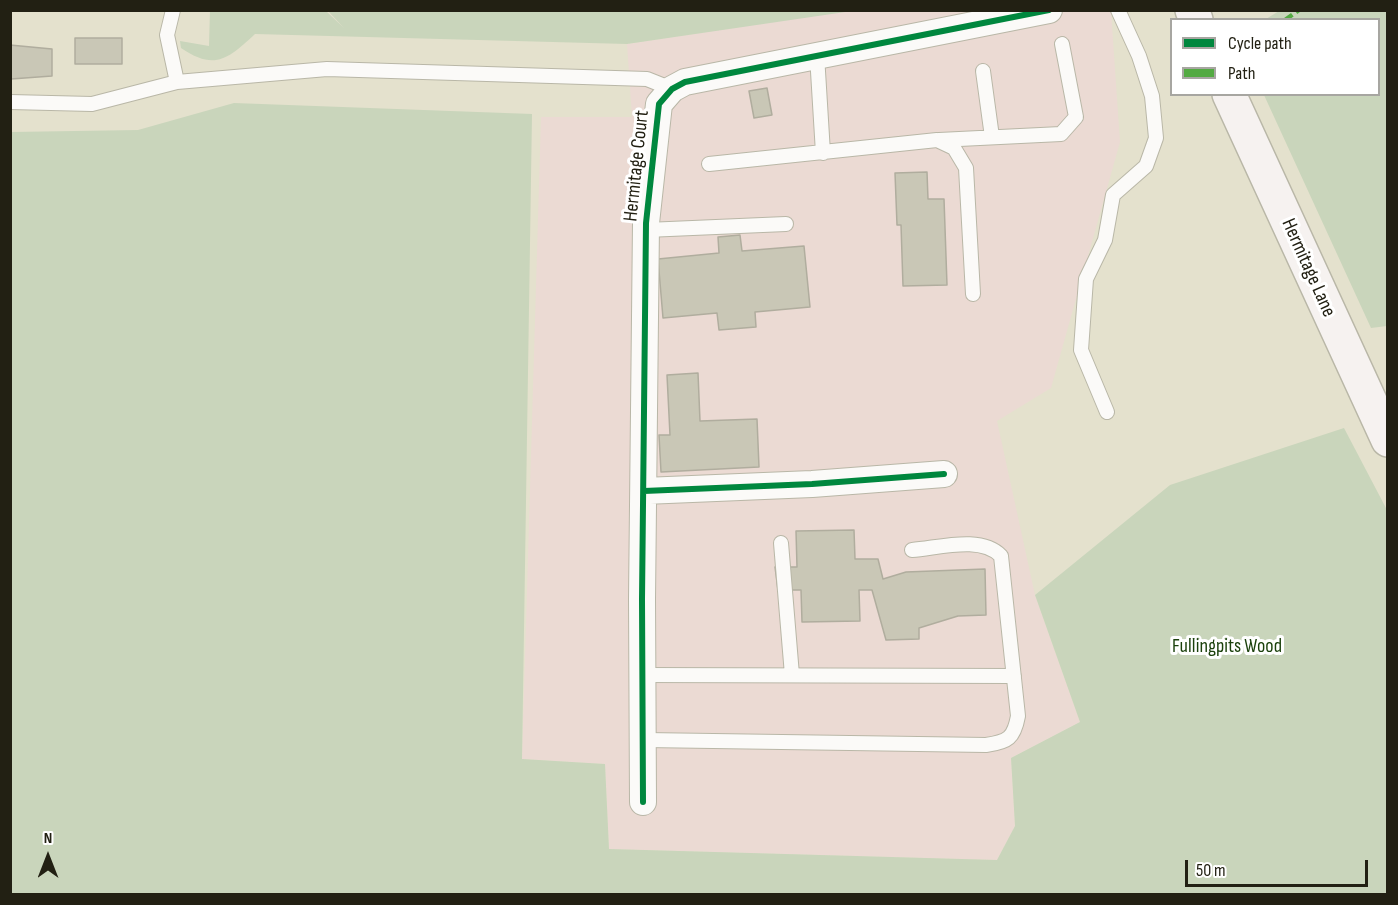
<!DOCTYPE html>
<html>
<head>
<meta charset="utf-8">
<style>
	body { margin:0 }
	#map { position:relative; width:1398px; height:905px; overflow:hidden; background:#e4e1cd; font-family:"Sofia Sans Condensed",sans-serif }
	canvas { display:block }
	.frame { position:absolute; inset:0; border:12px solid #222013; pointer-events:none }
	.legend { position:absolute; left:1170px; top:18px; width:210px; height:78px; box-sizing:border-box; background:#fff; border:2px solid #a7a6a1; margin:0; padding:8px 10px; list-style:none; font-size:18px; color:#222013 }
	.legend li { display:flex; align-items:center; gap:12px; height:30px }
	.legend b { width:30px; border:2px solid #a7a6a1 }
	.north { position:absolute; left:18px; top:827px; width:60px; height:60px; -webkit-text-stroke:4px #fff; paint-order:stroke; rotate:0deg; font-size:16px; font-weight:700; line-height:24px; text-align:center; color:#222013 }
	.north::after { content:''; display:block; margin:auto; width:21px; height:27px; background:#222013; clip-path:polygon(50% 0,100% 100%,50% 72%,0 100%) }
	.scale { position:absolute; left:1185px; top:860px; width:183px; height:27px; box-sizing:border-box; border:3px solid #222013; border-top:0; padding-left:8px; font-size:18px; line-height:21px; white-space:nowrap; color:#222013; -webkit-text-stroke:4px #fff; paint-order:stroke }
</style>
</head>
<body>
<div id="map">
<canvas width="1398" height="905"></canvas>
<div class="frame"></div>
<ul class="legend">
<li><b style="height:8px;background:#00873e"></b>Cycle path</li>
<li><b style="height:8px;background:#53aa42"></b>Path</li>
</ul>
<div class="north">N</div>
<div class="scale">50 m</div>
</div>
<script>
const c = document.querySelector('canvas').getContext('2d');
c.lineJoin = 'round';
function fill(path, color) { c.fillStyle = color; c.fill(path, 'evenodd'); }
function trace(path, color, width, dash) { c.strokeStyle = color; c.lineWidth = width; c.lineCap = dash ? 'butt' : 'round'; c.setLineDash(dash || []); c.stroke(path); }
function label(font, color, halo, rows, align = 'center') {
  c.font = font + ' "Sofia Sans Condensed",sans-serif'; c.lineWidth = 6; c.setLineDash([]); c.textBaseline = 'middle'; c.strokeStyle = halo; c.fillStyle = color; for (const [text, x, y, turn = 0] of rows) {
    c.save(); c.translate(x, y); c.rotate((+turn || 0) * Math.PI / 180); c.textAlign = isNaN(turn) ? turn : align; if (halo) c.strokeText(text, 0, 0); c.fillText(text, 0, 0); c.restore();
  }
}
const commercial = new Path2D(`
	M852,10L1111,11L1120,142L1051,388L997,421L1035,595L1080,722L1011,758L1015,826L997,860L609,849L605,764L522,759L541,117H632L627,44Z`);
const green = new Path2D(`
	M210,10L326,11L344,28L328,11H852L627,44L255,34C228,59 215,71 181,48L180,41L209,46Z
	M1279,11H1387V326L1371,328L1264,95L1378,94V20L1266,19Z
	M234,103L532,114L522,759L605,764L609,849L997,860L1015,826L1011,758L1080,722L1035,595L1170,485L1344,428L1387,510V894H11V132L138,130Z`);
const building = new Path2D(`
	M75,38H122V64H75Z
	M10,45L52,49V76L11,79Z
	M767,88L772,115L754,118L749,91Z
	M927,172L928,199H944L947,285L903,286L901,225H897L895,173Z
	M740,235L742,251L804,246L810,307L755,312L756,327L719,330L717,313L663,318L658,259L719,253L718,237Z
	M698,373L700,421L757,419L759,467L661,472L659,435H670L667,375Z
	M854,530L855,559H878L883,579L906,572L985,569L986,615L958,616L919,628V639L886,640L872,590H859L860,621L802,622L801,590H778L775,567H797L796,531Z`);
const lane = new Path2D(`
	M173,10L167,35L177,82
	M817,55L823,153
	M983,71L992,137
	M10,102L92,104L177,82L327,69L647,79L672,89
	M939,140L1061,134L1076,117L1062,44
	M709,164L937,140L954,148L966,168L973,294
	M646,230L786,224
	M1107,412L1081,350L1086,279L1105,240L1113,195L1146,166L1156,138L1152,96L1139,56L1118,10
	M781,543L792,675
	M643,675L1014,676
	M645,740L986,745C1008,742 1014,738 1018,716L1001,556C981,535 939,548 912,550`);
const street = new Path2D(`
	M644,491L812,484L944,474
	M643,802L642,599L646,223L659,104L672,89L685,82L1049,10`);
const secondary = new Path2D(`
	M1192,10L1196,20
	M1229,94L1388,440`);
const quiet = new Path2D(`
	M1285,20L1299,10`);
const cycleway = new Path2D(`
	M644,491L812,484L944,474
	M643,802L642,599L646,223L659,104L672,89L685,82L1049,10`);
const streetNames = [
	["Hermitage Court",637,166,-84],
	["Hermitage Lane",1308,268,66]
];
const parkNames = [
	["Fullingpits Wood",1227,647]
];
fill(commercial, '#ebdad3');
fill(green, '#c9d5bb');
fill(building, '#c9c7b6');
trace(building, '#b0ad9e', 1.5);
trace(lane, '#b9b7a7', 16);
trace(street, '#b9b7a7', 28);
trace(secondary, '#b9b7a7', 36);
trace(lane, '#fbfaf8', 14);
trace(street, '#fbfaf8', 26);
trace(secondary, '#f6f2f0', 33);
trace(quiet, '#53aa42', 4.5, [9, 4.5]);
trace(cycleway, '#00873e', 6);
label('20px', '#222013', '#fff', streetNames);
label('20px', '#1b410c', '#fff', parkNames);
</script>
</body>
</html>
